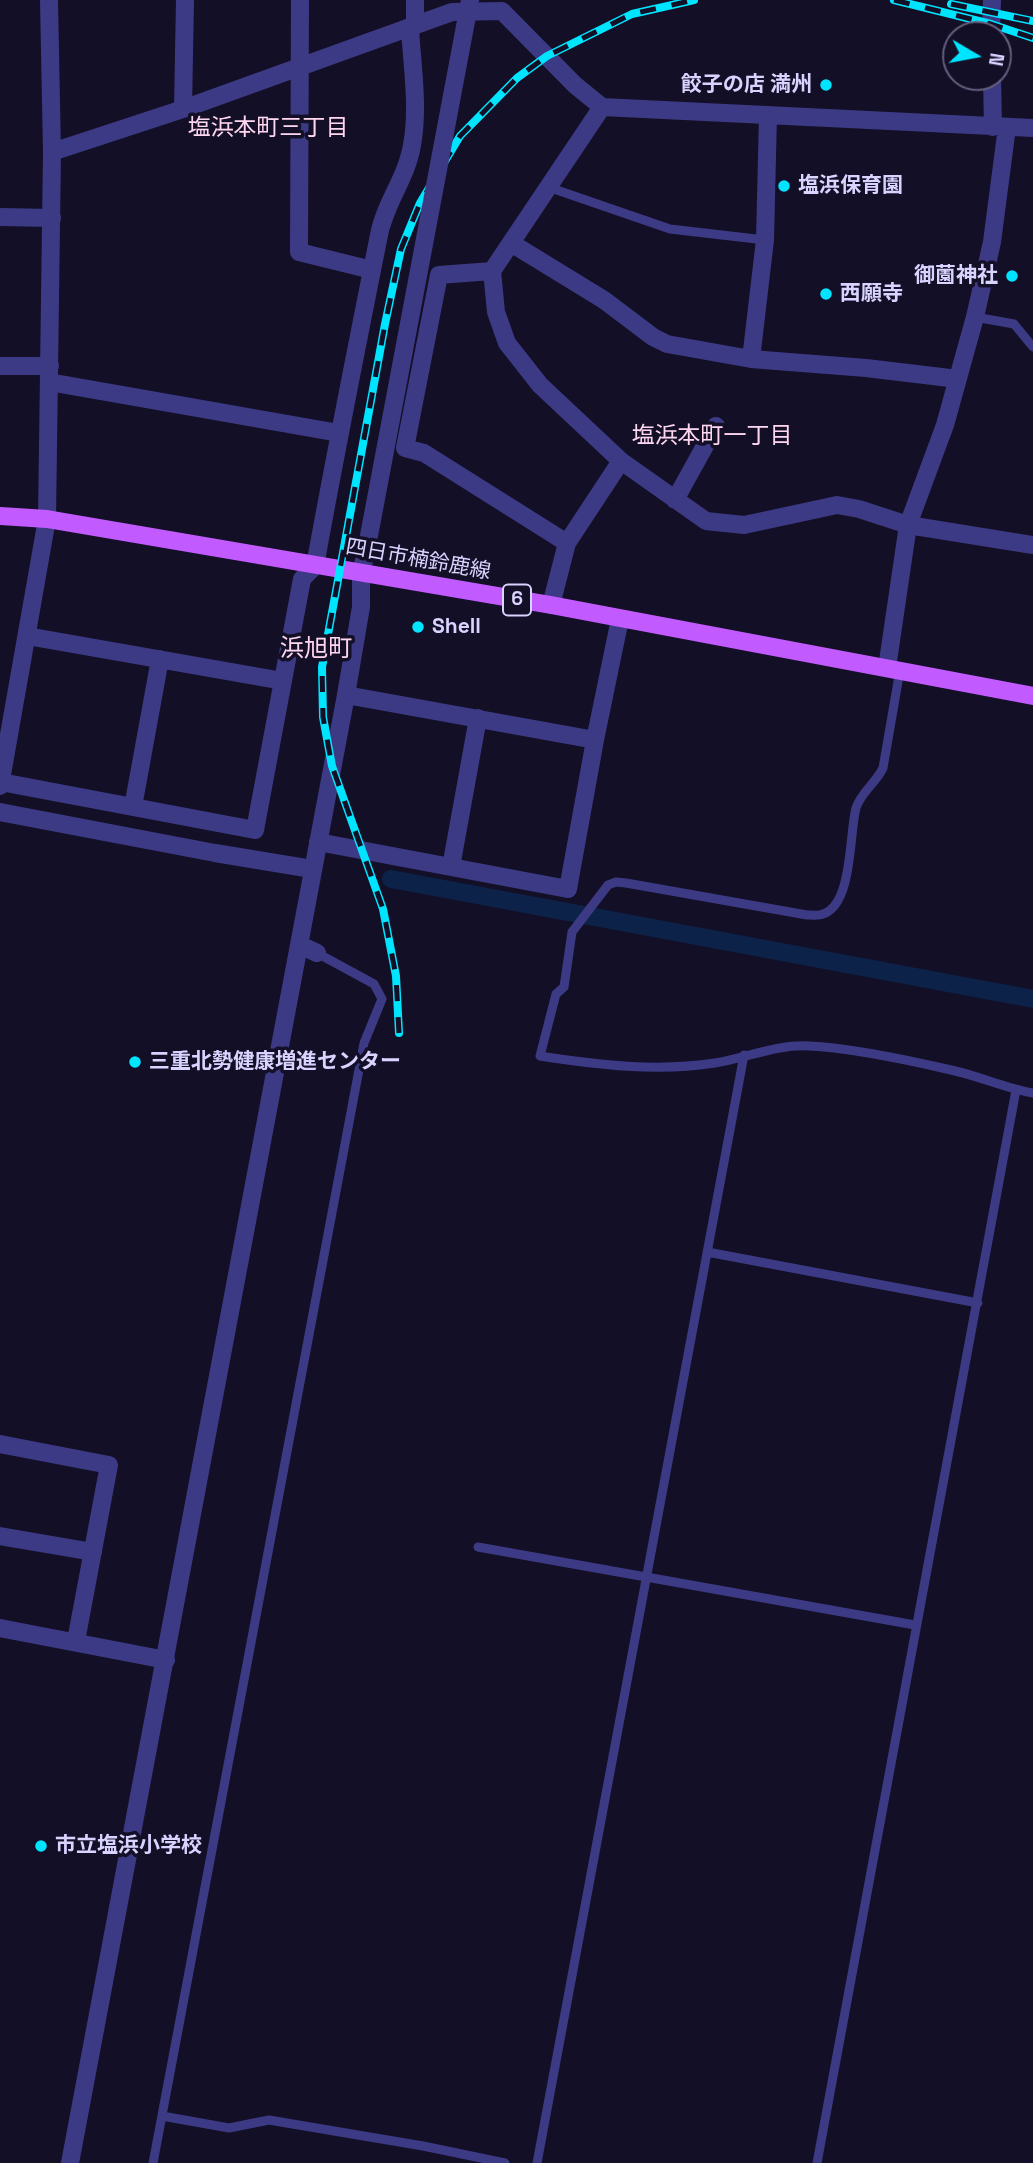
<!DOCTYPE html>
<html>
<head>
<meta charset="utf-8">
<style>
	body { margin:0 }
	#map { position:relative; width:1033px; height:2163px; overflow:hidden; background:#130f26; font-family:"Space Grotesk",sans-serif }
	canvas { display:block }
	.north { position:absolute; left:942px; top:21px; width:70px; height:70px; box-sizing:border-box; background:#130f26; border:2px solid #625e7d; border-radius:50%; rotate:100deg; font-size:19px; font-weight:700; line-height:28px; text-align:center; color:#d9d4ff }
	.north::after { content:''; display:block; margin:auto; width:24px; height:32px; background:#00e5ff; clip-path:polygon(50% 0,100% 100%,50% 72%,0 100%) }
</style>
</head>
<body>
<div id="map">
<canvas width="1033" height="2163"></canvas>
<div class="north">N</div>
</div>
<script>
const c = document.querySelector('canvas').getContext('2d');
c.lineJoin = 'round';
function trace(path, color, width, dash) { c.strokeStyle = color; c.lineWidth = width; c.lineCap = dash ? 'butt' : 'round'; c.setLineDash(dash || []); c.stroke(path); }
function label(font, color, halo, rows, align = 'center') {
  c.font = font + ' "Space Grotesk","Noto Sans JP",sans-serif'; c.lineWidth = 7; c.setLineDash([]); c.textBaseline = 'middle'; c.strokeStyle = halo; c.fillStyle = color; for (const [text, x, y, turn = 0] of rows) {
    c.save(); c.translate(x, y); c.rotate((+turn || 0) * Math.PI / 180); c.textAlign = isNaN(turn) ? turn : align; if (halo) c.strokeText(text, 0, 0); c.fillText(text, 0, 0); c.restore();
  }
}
const canal = new Path2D(`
	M391,879L1033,999`);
const service = new Path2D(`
	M548,187L670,229L765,240
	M975,317L1014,324L1033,347
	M900,670L883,768C876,783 861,792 856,808C849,834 853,904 823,914C819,916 811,915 807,915L626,883L616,882L608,885L572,932L564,987L556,994L540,1056C598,1065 657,1072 715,1063C746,1058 777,1044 809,1046C853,1048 908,1060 951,1070C979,1076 1005,1088 1033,1093
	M707,1252L978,1303
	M478,1547L915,1625
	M162,2116L229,2128L269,2120L423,2146L505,2163
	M153,2163L364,1043L382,999L374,984L317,953
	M537,2163L744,1055
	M817,2163L1016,1090`);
const minor = new Path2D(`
	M300,0L299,252L372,270
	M415,26V0
	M991,35L992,0
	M992,77L993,127
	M602,107L492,271L496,312L507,343L540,385L621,461L706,521L744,525L837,505L859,509L908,525L1033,545
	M183,109L185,0
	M52,152L183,109L452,12L502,11L575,85L602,107L1033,128
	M0,217L52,218
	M511,243L604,300L653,337L667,344L751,359L866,368L958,379
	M492,271L439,275L405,448L424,453L567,543
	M751,359L765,240L768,115
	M0,366H50
	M49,382L339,433
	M675,500L716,426
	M551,605L567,543L621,461
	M27,636L283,681
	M887,668L908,525L945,425L975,317L992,242L1007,127
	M346,695L595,740
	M1,782L255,830L302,579L315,566C335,455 357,345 379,235C385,203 407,177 412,145C419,108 412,65 410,28
	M133,807L160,659
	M0,812L215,853L312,869
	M318,842L568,889L595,740L620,619
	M451,867L478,718
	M300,945L317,953
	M0,1444L109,1465L76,1641
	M0,1536L93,1552
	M0,1628L166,1660`);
const tertiary = new Path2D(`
	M0,786L47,519L52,152L49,0
	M70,2163L346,695L361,607V574L368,541`);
const primary = new Path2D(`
	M0,516L47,519L551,605L1033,696`);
const rail = new Path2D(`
	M894,0L991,24L1033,38
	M951,4L1033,21
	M399,1033L396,976L383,909L332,766L323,717L322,667L385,324L401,249L420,203L460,136L517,78L547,56L632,14L694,0`);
const tertiaryBridge = new Path2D(`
	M368,541L470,0`);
const markers = [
	[826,85,7,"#00e5ff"],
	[784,186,7,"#00e5ff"],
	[1012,276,7,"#00e5ff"],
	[826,294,7,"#00e5ff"],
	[418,627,7,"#00e5ff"],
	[135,1062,7,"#00e5ff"],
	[41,1846,7,"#00e5ff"]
];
const shields = [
	[517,600,28]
];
const shieldNames = [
	["6",517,600]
];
const poiNames = [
	["餃子の店 満州",812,85,"right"],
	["塩浜保育園",798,186],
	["御薗神社",998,276,"right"],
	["西願寺",840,294],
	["Shell",432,627],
	["三重北勢健康増進センター",149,1062],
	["市立塩浜小学校",55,1846]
];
const streetNames = [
	["四日市楠鈴鹿線",418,560,10]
];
const neighbourhoodNames = [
	["塩浜本町三丁目",268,129],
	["塩浜本町一丁目",712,437]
];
const quarterNames = [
	["浜旭町",316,649]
];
trace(canal, '#0c2248', 18);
trace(service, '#3d3a85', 9);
trace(minor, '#3d3a85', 18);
trace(tertiary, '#3d3a85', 18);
trace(primary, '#c25bff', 18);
trace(rail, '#00e5ff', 8);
trace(rail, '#130f26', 5, [16]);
trace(tertiaryBridge, '#3d3a85', 18);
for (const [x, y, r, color] of markers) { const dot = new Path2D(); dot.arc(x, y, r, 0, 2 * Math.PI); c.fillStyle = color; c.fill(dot); trace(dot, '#130f26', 2.5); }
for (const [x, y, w] of shields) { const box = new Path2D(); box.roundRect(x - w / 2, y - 15.5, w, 31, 5); c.fillStyle = '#130f26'; c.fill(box); trace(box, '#d9d4ff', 2); }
label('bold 19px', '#d9d4ff', null, shieldNames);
label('bold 21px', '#d9d4ff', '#130f26', poiNames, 'left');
label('21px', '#d9d4ff', '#130f26', streetNames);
label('23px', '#ffd6f0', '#130f26', neighbourhoodNames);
label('24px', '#ffd6f0', '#130f26', quarterNames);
</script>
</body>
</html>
